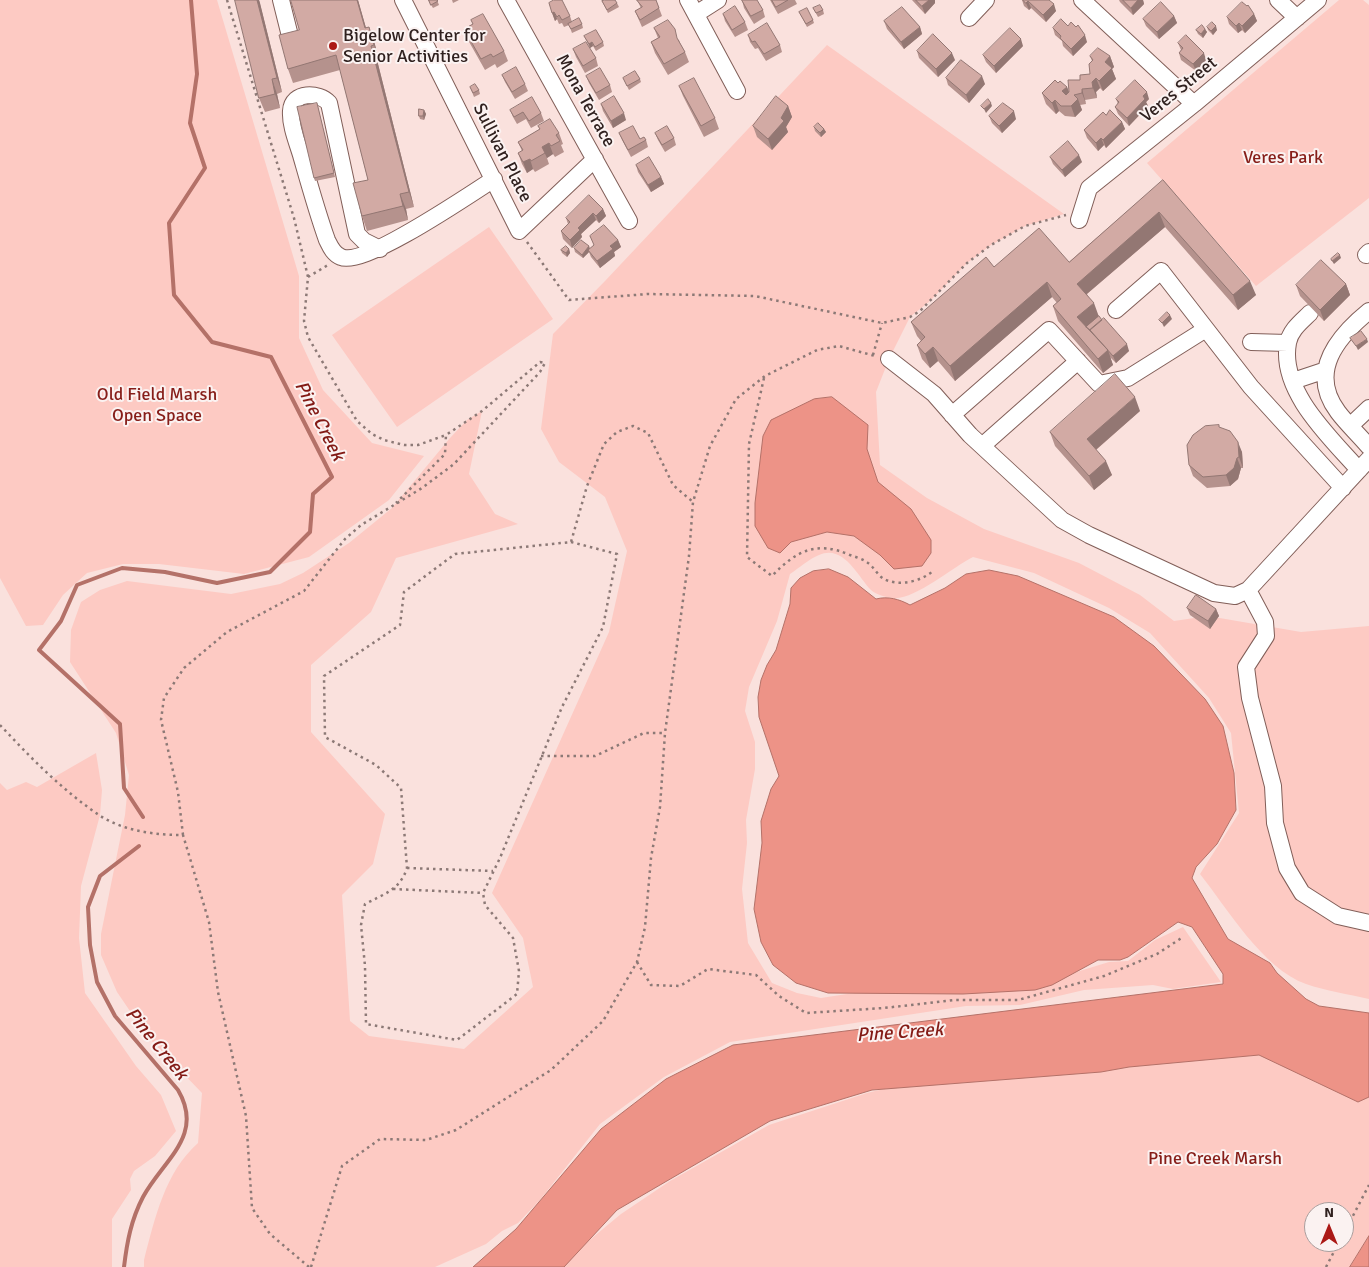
<!DOCTYPE html>
<html>
<head>
<meta charset="utf-8">
<style>
	body { margin:0 }
	#map { position:relative; width:1369px; height:1267px; overflow:hidden; background:#fae1dd; font-family:Signika,sans-serif }
	canvas { display:block }
	.north { position:absolute; left:1304px; top:1202px; width:50px; height:50px; box-sizing:border-box; background:#fbf2f1; border:1px solid #aa9e9d; border-radius:50%; rotate:0deg; font-size:14px; font-weight:700; line-height:20px; text-align:center; color:#30211f }
	.north::after { content:''; display:block; margin:auto; width:18px; height:22px; background:#ab1916; clip-path:polygon(50% 0,100% 100%,50% 72%,0 100%) }
</style>
</head>
<body>
<div id="map">
<canvas width="1369" height="1267"></canvas>
<div class="north">N</div>
</div>
<script>
const c = document.querySelector('canvas').getContext('2d');
c.lineJoin = 'round';
function fill(path, color) { c.fillStyle = color; c.fill(path, 'evenodd'); }
function trace(path, color, width, dash) { c.strokeStyle = color; c.lineWidth = width; c.lineCap = dash ? 'butt' : 'round'; c.setLineDash(dash || []); c.stroke(path); }
function label(font, color, halo, rows, align = 'center') {
  c.font = font + ' Signika,sans-serif'; c.lineWidth = 4; c.setLineDash([]); c.textBaseline = 'middle'; c.strokeStyle = halo; c.fillStyle = color; for (const [text, x, y, turn = 0] of rows) {
    c.save(); c.translate(x, y); c.rotate((+turn || 0) * Math.PI / 180); c.textAlign = isNaN(turn) ? turn : align; if (halo) c.strokeText(text, 0, 0); c.fillText(text, 0, 0); c.restore();
  }
}
const green = new Path2D(`
	M0,0H217L299,276V338L323,390L372,443L424,456L389,500L309,557L244,574L159,564H123L87,573L63,595L43,625L26,626L0,578Z
	M1339,0H1363L1369,5V198L1256,286L1147,163Z
	M827,45L1064,214L1025,226L991,245L967,263L930,301L910,317L889,359L876,392L880,465L927,498L984,529L1079,563L1140,595L1174,621L1208,616L1301,632L1369,626V999C1348,994 1326,991 1306,984C1263,969 1227,908 1200,874L1239,813L1231,733L1209,698L1150,633L1109,608L1034,573L973,557C953,567 913,601 893,598C887,598 875,594 871,590C858,577 844,544 819,555C809,559 799,568 790,574L777,621L749,687L745,711L755,742V769L746,820L747,843L742,889L748,943L772,983L797,993L821,998L860,992L1034,985L1109,962L1128,961L1155,940L1183,927L1221,982L1173,989L1153,985L1084,990L1020,1005L966,1006L730,1042L664,1077L600,1124L540,1200L518,1223L502,1231L486,1244L435,1267H144V1260C155,1218 165,1172 198,1143L202,1093L147,1036L117,992L101,955V934L125,815L129,775L116,733L70,662L71,630L81,602L100,590L127,581L231,594L280,584L303,573L349,543L392,508L450,438L467,420L482,411L469,474L495,514L518,524L396,558L371,612L311,665V732L385,814L373,864L342,895L350,1021L369,1036L464,1049L533,987L523,938L492,893L609,632L627,551L605,497L559,462L541,429L553,334L605,281Z
	M489,227L553,319L397,427L332,335Z
	M96,753L102,790L100,815L81,886L79,938L85,993L136,1066L161,1095L176,1131L155,1156L134,1171L130,1179L131,1190L112,1219V1267H0V783L7,790L26,782L37,787Z
	M1264,1048L1369,1089V1248L1361,1267H557L621,1214L670,1181L769,1125L867,1093L888,1088ZM1314,1212H1344V1242H1314Z`);
const water = new Path2D(`
	M832,397L868,425L867,449L878,482L911,509L931,540V553L922,566L894,569L880,555L854,536L827,532L791,542L780,553L768,548L755,526V503L763,436L771,420L814,399Z
	M829,569L848,577L876,599C888,596 899,599 910,605L945,588L966,574L989,570L1018,576L1114,617L1154,646L1205,699L1223,726L1234,773L1236,810L1217,844L1196,867L1192,878L1228,939L1270,963L1277,973L1306,999L1319,1006L1369,1013V1097L1358,1102L1259,1055L1129,1067L1101,1072L872,1090L770,1121L617,1210L564,1267H473L516,1229L601,1129L666,1079L733,1045L1223,984V974L1192,927L1178,922L1128,957L1120,960H1098L1052,985L1035,990L963,994L828,993L796,983L773,965L761,942L754,909L762,843L761,821L771,789L779,776L759,717L758,697L761,680L767,665L776,650L790,604L791,588L800,578L813,571Z
	M1369,1236V1267H1350Z`);
const stream = new Path2D(`
	M143,817L124,788L120,724L39,650L61,621L77,585L122,568L165,572L217,583L270,572L310,532L313,494L332,477L271,357L212,342L174,295L169,223L205,168L190,123L197,74L191,0
	M124,1267C127,1242 131,1220 143,1197C163,1160 205,1136 178,1090L115,1016L97,982L90,945L88,907L100,876L139,846`);
const path = new Path2D(`
	M227,0L294,218L308,277L304,321L308,337L357,421L372,434L384,440L404,445H418L446,435L445,454L396,503
	M527,242L569,300L648,294L755,296L882,323L910,317L920,311L967,263L991,245L1025,226L1066,215
	M308,277L328,265
	M873,355L882,323
	M764,378L749,444L747,557L772,576C796,551 816,540 850,555C856,557 863,559 868,563C874,567 878,576 884,579C899,587 923,581 934,570
	M571,542L617,554L603,627L562,707L500,858L483,893L485,905L513,938L519,971L517,994L457,1040L366,1024L365,966L361,925L365,904C384,894 400,890 407,868L401,788L376,765L325,737L324,676L400,625L404,592L455,554L571,542L587,486L604,444L617,432L633,426L648,433L673,485L693,502
	M0,725C30,757 62,790 99,815C123,831 155,835 183,835L209,922L218,992L246,1116L252,1208L270,1234L309,1267
	M541,756H595L644,733H665
	M183,835L178,792L161,720L164,698L184,668L227,632L304,591L345,539L361,525L422,488L454,464L540,372L545,363L540,362L482,411L446,435
	M407,868L493,871
	M393,889L483,893
	M637,962L651,985L680,986L708,969L756,975L779,996L806,1013L884,1008L955,1000H1018L1104,976L1157,954L1183,937
	M1344,1233L1369,1185
	M311,1267L342,1166L380,1139L426,1140L456,1130L551,1070L603,1021L637,962L645,927L651,858L660,807L665,733L689,556L693,502L710,446L736,399L765,376L817,350L839,346L875,356
	M1326,1267L1339,1242`);
const minor = new Path2D(`
	M281,0L291,40
	M403,0L519,231L595,159
	M506,0L629,221
	M688,0L737,91
	M1082,0L1194,104
	M1278,0L1297,18
	M696,14L718,0
	M969,18L986,0
	M1079,220L1089,188L1194,104L1318,0
	M380,249L364,241L357,234L329,103C319,92 292,91 291,111C290,125 297,142 301,155C309,183 317,212 327,240C330,246 333,254 341,257C364,267 469,195 494,179
	M1366,255L1369,252
	M1116,310L1161,271L1251,387L1343,488
	M1369,311C1337,337 1308,372 1338,412C1347,424 1359,435 1369,447
	M1310,313C1302,321 1290,330 1288,343C1279,391 1331,438 1359,470
	M1251,342L1288,343
	M889,359L934,394L970,435L1062,520L1089,535L1214,593L1235,596L1248,590L1369,459
	M1293,381L1326,370
	M952,415L1049,330L1099,384L1128,378L1206,329
	M1350,426L1369,408
	M982,446L1078,361
	M1248,590L1265,622L1266,636L1246,667L1250,698L1273,786L1275,823L1287,868L1302,893L1338,916L1369,923`);
const wall = new Path2D(`
	M235,0H259L282,92L277,94L280,108L265,112L259,98Z
	M358,0L366,28L369,27L374,41L379,60H377L414,207L406,209L408,220L367,231L362,216L368,180L340,70L293,83L288,69L299,30Z
	M428,0H437L439,5L433,8Z
	M452,0H459L453,3Z
	M637,0H656L662,16L642,27L638,18L635,11L641,8Z
	M742,0L763,10L765,17L754,24L744,8Z
	M770,0H795L797,4L778,14Z
	M912,0H935V3L925,14Z
	M1022,0H1049L1056,11L1046,22L1031,8L1029,10L1024,6Z
	M1119,0H1143L1144,4L1133,15L1120,2Z
	M602,1L617,3L619,7L608,13Z
	M549,3L570,16L572,22L582,24L583,28L572,33L569,25L564,27L562,23L559,24L557,19L555,21Z
	M813,8L823,10L824,14L818,17Z
	M799,12L813,20L814,23L807,27Z
	M723,14L745,22L748,30L735,37L725,21Z
	M1254,14L1257,21L1245,33L1242,30L1238,33L1229,24L1227,17Z
	M1174,16L1177,23L1159,39L1146,26L1143,19Z
	M471,20L504,51L508,61L497,68L495,64L485,70L468,40L464,29L473,24Z
	M884,21L920,27L922,34L904,49L887,29Z
	M1068,26L1087,42L1073,56L1063,46L1062,41L1055,35L1053,28Z
	M1207,27L1217,30L1213,35L1208,30Z
	M654,28L679,40L680,43L685,52L689,62L668,75L655,53L651,42L658,38Z
	M1205,29L1207,32L1203,38L1198,34L1196,30Z
	M748,35L780,45L782,52L766,61L758,48L755,49L750,42Z
	M584,36L603,42L604,46L596,51L593,46L590,48Z
	M1178,43L1206,60L1196,71L1181,60L1179,53L1181,50Z
	M1023,46L996,73L986,62L983,55Z
	M573,49L596,58L598,66L585,73L576,57Z
	M917,51L955,60L938,77L919,58Z
	M1090,56H1110L1114,67L1112,69L1116,79L1103,91L1100,88L1096,92L1097,98L1085,100L1086,104L1080,105L1082,110L1075,117L1065,116L1059,111L1056,114L1046,104L1042,93L1058,83L1067,87L1069,92L1080,80L1090,74L1092,61Z
	M502,75L525,84L528,91L515,99L505,82Z
	M586,76L610,85L612,92L599,100L589,83Z
	M623,78L640,79L641,82L629,90Z
	M946,78L985,84L969,103L948,85Z
	M679,86L715,118L719,129L704,137L683,96Z
	M470,87L479,90L480,94L474,97Z
	M1116,99H1149L1146,102L1148,106L1129,126L1118,114L1115,107L1118,104Z
	M317,103L335,177L315,181L314,178Z
	M601,104L626,120L613,128L603,111Z
	M788,106L792,117L786,127L788,132L772,150L757,137L753,126Z
	M424,110L426,114L424,120L420,119L419,116Z
	M510,110L541,113L544,121L531,128L526,119L517,124L513,117Z
	M1106,115L1122,122L1125,129L1106,148L1104,145L1098,151L1087,138L1084,130Z
	M989,116L1016,119L1002,133L992,123Z
	M538,126L559,133L563,144L561,145L564,152L555,157L553,154L547,158L549,164L535,172L533,169L527,173L522,164L518,153L522,151L518,142L540,129Z
	M814,127L824,129L826,132L821,137L815,131Z
	M619,133L640,139L646,140L648,147L631,157L622,140Z
	M655,133L674,138L676,145L665,152L658,140Z
	M1050,157L1082,162L1065,177L1053,164Z
	M636,165L661,177L664,184L651,192L638,172Z
	M1163,180L1256,295L1238,310L1165,227L1087,294L1099,317L1129,351L1116,363L1110,357L1113,365L1103,373L1058,321L1053,306L1057,303L1052,297L955,381L938,361L930,368L922,359L917,345L921,341L917,336L911,322L994,267L1069,262Z
	M603,209L606,216L599,223L596,220L581,234L582,237L572,248L563,239L561,231L568,224L566,218Z
	M590,236L618,240L621,247L614,252L615,256L600,268L591,257L589,252L583,258L575,252L574,248L589,246L590,249L594,245Z
	M569,249L570,253L567,257L562,253L561,250Z
	M1346,284L1350,295L1324,321L1300,296L1296,285Z
	M1140,411L1096,450L1112,475L1094,490L1055,446L1050,432Z
	M1220,428L1242,452L1243,468H1241L1238,479L1230,486L1207,488L1193,476L1189,465Z
	M1187,608L1216,609L1219,616L1210,629L1190,615Z`);
const shadedWall = new Path2D(`
	M257,0H259L260,3L282,92L277,78Z
	M357,0H358L370,42L365,28Z
	M929,0H935V3L925,14L922,6Z
	M1138,0H1143L1144,4L1133,15L1131,8Z
	M1028,1L1031,8L1029,10L1026,3Z
	M1054,4L1056,11L1046,22L1043,15Z
	M554,12L557,19L555,21L552,13Z
	M1254,14L1257,21L1245,33L1242,26Z
	M1174,16L1177,23L1159,39L1157,32Z
	M1239,23L1242,30L1238,33L1236,26Z
	M1216,26L1217,30L1213,35L1211,31Z
	M369,27L374,41L379,60L374,45Z
	M920,27L922,34L904,49L901,42Z
	M1205,29L1207,32L1203,38L1201,34Z
	M1085,35L1087,42L1073,56L1071,49Z
	M1021,39L1023,46L996,73L994,66Z
	M592,42L593,46L590,48L589,44Z
	M371,46L377,60L414,207L409,192Z
	M952,53L955,60L938,77L936,69Z
	M1204,53L1206,60L1196,71L1193,64Z
	M1110,56L1114,67L1112,69L1116,79L1103,91L1099,81L1105,62Z
	M982,76L985,84L969,103L966,95Z
	M1096,78L1100,88L1096,92L1097,98L1093,88L1092,82Z
	M272,79L277,94L280,108L275,94Z
	M1067,87L1071,97L1066,102L1062,91Z
	M1082,89L1085,100L1086,104L1082,93Z
	M1147,92L1149,99L1146,102L1148,106L1129,126L1127,118L1143,96Z
	M1078,99L1082,110L1075,117L1071,106Z
	M1055,100L1059,111L1056,114L1052,103Z
	M991,103L992,106L986,113L984,109Z
	M788,106L792,117L786,127L788,132L772,150L768,139Z
	M424,110L426,114L424,120L423,116Z
	M1014,111L1016,119L1002,133L999,126Z
	M624,113L626,120L613,128L611,121Z
	M1122,122L1125,129L1106,148L1103,140Z
	M824,129L826,132L821,137L820,133Z
	M1101,138L1104,145L1098,151L1096,143Z
	M549,143L553,154L547,158L542,147Z
	M1079,155L1082,162L1065,177L1062,170Z
	M530,159L533,169L527,173L523,162Z
	M661,177L664,184L651,192L648,185Z
	M400,194L406,209L408,220L403,206Z
	M603,209L606,216L599,223L596,216Z
	M1159,212L1165,227L1082,298L1077,284Z
	M593,213L596,220L581,234L582,237L572,248L570,240L578,228Z
	M618,240L621,247L614,252L615,256L600,268L597,261L610,246Z
	M589,246L590,250H588L589,252L583,258L582,255Z
	M569,249L570,253L567,257L566,253Z
	M1340,255L1341,258L1334,264L1332,261Z
	M1250,281L1256,295L1238,310L1233,295Z
	M1047,282L1052,297L955,381L950,366Z
	M1346,284L1350,295L1324,321L1320,310Z
	M1094,303L1099,317L1083,332L1077,317Z
	M1170,315L1172,319L1164,327L1162,323Z
	M1367,339L1368,342L1358,350L1356,346Z
	M1127,344L1129,351L1116,363L1113,356Z
	M933,347L938,361L930,368L925,354Z
	M1108,350L1113,365L1103,373L1098,359Z
	M1135,397L1140,411L1092,453L1087,439Z
	M1238,442L1242,452L1243,468L1239,457Z
	M1237,458L1241,468L1238,479L1230,486L1226,475Z
	M1106,461L1112,475L1094,490L1089,476Z
	M1216,609L1219,616L1210,629L1208,621Z`);
const building = new Path2D(`
	M235,0H257L277,78L272,79L275,94L259,98Z
	M291,0H357L365,28L369,27L374,45L371,46L409,192L400,194L403,206L362,216L353,183L368,180L336,55L288,69L279,35L299,30Z
	M429,0H437L438,1L431,5Z
	M554,0H562L570,16L562,20L559,15L557,17L554,12L552,13L549,3Z
	M605,0H615L617,3L607,10L602,1Z
	M637,0H656L659,8L640,20L635,11L642,7Z
	M742,0H757L763,10L751,16Z
	M772,0H788L776,7Z
	M916,0H929L922,6Z
	M1023,0H1049L1054,4L1043,15L1028,1L1026,3Z
	M1123,0H1138L1131,8Z
	M1161,2L1174,16L1157,32L1143,19Z
	M1242,2L1247,6L1248,5L1254,14L1242,26L1239,23L1236,26L1227,17Z
	M820,5L823,10L816,13L813,8Z
	M735,6L745,22L732,30L723,14Z
	M902,7L920,27L901,42L884,21Z
	M807,8L813,20L806,24L799,12Z
	M483,14L504,51L493,57L491,54L481,59L464,29L473,24L471,20Z
	M579,18L582,24L571,29L568,24Z
	M1061,19L1068,26L1071,22L1076,27L1078,25L1085,35L1071,49L1060,38L1061,36L1053,28Z
	M668,20L675,29L677,38L685,52L664,64L651,42L660,37L654,28Z
	M1212,22L1216,26L1211,31L1207,27Z
	M767,23L780,45L764,54L755,41L752,42L748,35Z
	M1202,25L1205,29L1201,34L1196,30Z
	M1010,28L1021,39L994,66L983,55Z
	M596,30L603,42L595,47L592,42L589,44L584,36Z
	M933,34L952,53L936,69L917,51Z
	M1186,35L1204,53L1193,64L1179,53L1183,48L1178,43Z
	M586,42L596,58L583,66L573,49Z
	M1098,48L1110,56L1105,62L1112,68L1099,81L1096,78L1092,82L1093,88L1082,89V93L1074,95L1078,99L1071,106H1061L1055,100L1052,103L1042,93L1055,80L1058,83L1060,81L1067,87L1062,91L1066,95L1069,92L1068,80H1080V75L1090,74L1089,64L1093,60L1090,56Z
	M961,60L982,76L966,95L946,78Z
	M516,67L525,84L512,92L502,75Z
	M600,68L610,85L596,93L586,76Z
	M635,71L640,79L627,86L623,78Z
	M694,78L715,118L701,126L679,86Z
	M1135,80L1147,92L1143,96L1145,99L1127,118L1115,107L1119,102L1116,99Z
	M475,84L479,90L473,93L470,87Z
	M614,96L624,113L611,121L601,104Z
	M776,96L788,106L781,118L784,121L768,139L753,126Z
	M532,97L541,113L529,121L523,112L514,117L510,110Z
	M988,99L991,103L984,109L981,106Z
	M317,103L334,173L314,178L297,107Z
	M1003,103L1014,111L999,126L989,116Z
	M419,109L424,110L423,116H419Z
	M1110,110L1122,122L1103,140L1101,138L1096,143L1084,130L1103,112L1106,115Z
	M550,119L559,133L556,135L560,141L551,146L549,143L542,147L545,153L531,161L530,159L523,162L518,153L523,150L518,142L540,129L538,126Z
	M818,123L824,129L820,133L814,127Z
	M633,126L640,139L644,137L646,140L628,150L619,133Z
	M667,126L674,138L662,145L655,133Z
	M1068,141L1079,155L1062,170L1050,157Z
	M649,157L661,177L648,185L636,165Z
	M1163,180L1250,281L1233,295L1159,212L1077,284L1094,303L1077,317L1108,350L1098,359L1053,306L1061,299L1047,282L950,366L933,347L925,354L917,345L925,337L911,322L986,257L994,267L1039,228L1069,262Z
	M589,195L603,209L596,216L593,213L578,228L580,230L570,240L561,231L570,222L566,218Z
	M604,225L618,240L610,246L613,249L597,261L588,250L594,245L590,236Z
	M581,240L589,246L582,255L574,248Z
	M566,246L569,249L566,253L561,250Z
	M1338,253L1340,255L1332,261L1331,259Z
	M1321,260L1346,284L1320,310L1296,285Z
	M1167,312L1170,315L1162,323L1159,320Z
	M1099,316L1102,320L1090,330L1086,327Z
	M1104,318L1127,344L1113,356L1090,330Z
	M1361,331L1367,339L1356,346L1350,338Z
	M1115,374L1135,397L1087,439L1106,461L1089,476L1050,432Z
	M1219,425V427L1230,431L1238,442L1239,457L1237,458L1234,468L1226,475L1203,477L1189,465L1187,445L1193,435L1205,426Z
	M1196,595L1216,609L1208,621L1187,608Z`);
const markers = [
	[333,46,5,"#ab1916"]
];
const poiNames = [
	["Bigelow Center for",343,36],
	["Senior Activities",343,57]
];
const streetNames = [
	["Veres Street",1179,90,-39],
	["Mona Terrace",585,101,61],
	["Sullivan Place",502,153,63]
];
const parkNames = [
	["Veres Park",1283,158],
	["Old Field Marsh",157,395],
	["Open Space",157,416],
	["Pine Creek Marsh",1215,1159]
];
const waterNames = [
	["Pine Creek",319,421,63],
	["Pine Creek",900,1033,-4],
	["Pine Creek",156,1044,51]
];
fill(green, '#fdcac3');
fill(water, '#ed9387');
trace(water, '#b47168', 1);
trace(stream, '#b47168', 4);
trace(minor, '#815e58', 18);
trace(path, '#8c7976', 2.5, [2.5, 4]);
trace(minor, '#fff', 16);
fill(wall, '#b5928d');
fill(shadedWall, '#937773');
fill(building, '#d2aaa4');
trace(building, '#937773', 1);
for (const [x, y, r, color] of markers) { const dot = new Path2D(); dot.arc(x, y, r, 0, 2 * Math.PI); c.fillStyle = color; c.fill(dot); trace(dot, '#fbf2f1', 2); }
label('18px', '#30211f', '#fbf2f1', poiNames, 'left');
label('18px', '#30211f', '#fbf2f1', streetNames);
label('18px', '#871e19', '#fbf2f1', parkNames);
label('italic 19px', '#831a15', '#fbf2f1', waterNames);
</script>
</body>
</html>
